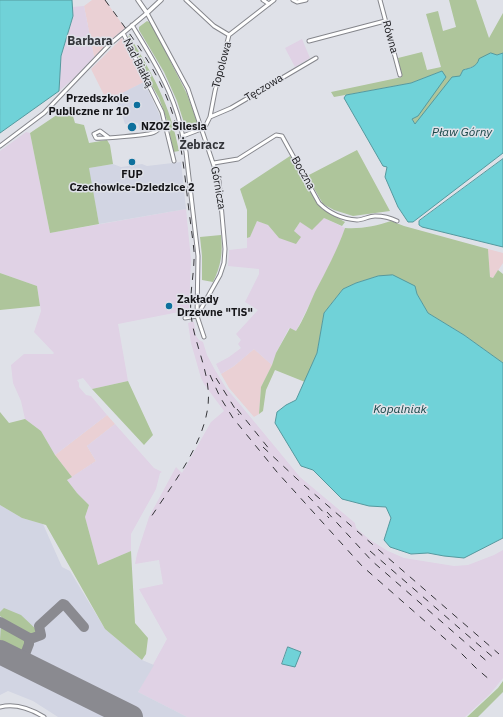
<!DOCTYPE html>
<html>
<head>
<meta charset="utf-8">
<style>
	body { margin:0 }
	canvas { display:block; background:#dfe1e8 }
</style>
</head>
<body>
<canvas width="503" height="717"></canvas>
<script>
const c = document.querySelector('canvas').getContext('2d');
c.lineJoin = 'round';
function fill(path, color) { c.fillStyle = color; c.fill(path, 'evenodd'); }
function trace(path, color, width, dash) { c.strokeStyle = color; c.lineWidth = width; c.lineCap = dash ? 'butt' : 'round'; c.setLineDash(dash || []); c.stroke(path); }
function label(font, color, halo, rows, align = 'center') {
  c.font = font + ' "IBM Plex Sans",sans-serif'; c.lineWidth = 3; c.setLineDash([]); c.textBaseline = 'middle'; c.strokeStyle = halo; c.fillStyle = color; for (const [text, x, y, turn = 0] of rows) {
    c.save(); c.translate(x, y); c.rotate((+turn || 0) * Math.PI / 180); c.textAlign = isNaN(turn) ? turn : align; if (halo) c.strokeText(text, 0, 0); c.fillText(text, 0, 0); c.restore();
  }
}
const commercial = new Path2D(`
	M92,0H105L125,28L108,42L104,48L94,57L84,6Z
	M122,38L144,82L107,101L91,69Z
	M488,249L503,253V263L493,278L490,277Z
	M254,349L272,365L261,387L259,414L254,417L229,388L221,374L234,366Z
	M107,415L115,424L87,446L96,461L72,477L55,455Z`);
const industrial = new Path2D(`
	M84,6L94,57L73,79L59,91L61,56L73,16L72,7Z
	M302,39L310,58L295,67L285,48Z
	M26,132L30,133L50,233L186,209L191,260L189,310L118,324L128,381L92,389L83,378L77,380L79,383V387L86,395L91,396L107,415L55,455L41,431L25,419L21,401L13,383L11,365L24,354H53L54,353L34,332L41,311L37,286L0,273V151Z
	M324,218L345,228L339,246L296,331L289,328L276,353L272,365L254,349L234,366L221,374L216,364L229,357L241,348L238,344L241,340L236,334L258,310L245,302L259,274V269L228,266L229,250L247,248V238L250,237L257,221L268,225L279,238L294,231L300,222Z
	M191,322H194L196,336L199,340L203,342L207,355L215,370L226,388L238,402L300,477L355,523L356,528L370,540L388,551L404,558L454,566L468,565L494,555L503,550V678L490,694L465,717H187L138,692L167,639L139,589L163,584L159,560L135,564L137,554L149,517L176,467L182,473L211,422L224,411L204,384L201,378L191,343L188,323Z
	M115,424L154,468L162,472L160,473L156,489L131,534V551L98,565L85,517L89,505L77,493L67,480L96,461L87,446Z`);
const built = new Path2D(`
	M144,82L160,116V120L157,126L151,130L140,131L138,123L125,124L120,109L114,97Z
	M181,162L186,209L99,224L88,168L113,164L121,167L142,164L147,166Z
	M0,505L22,518L43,524L62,567L70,571L105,629L142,660L154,665L138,692L187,717H58L33,701L8,691L0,695Z`);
const green = new Path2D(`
	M449,0H476L489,38L503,13V53C489,57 477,66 463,70L460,76L415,124L412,119L442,71L411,83L334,97L331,92L402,77L398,58L422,52L427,70L441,67L426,14L438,11L443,31L456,27Z
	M147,21L151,23L187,94L198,124L186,129L177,101L164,72L139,30V27Z
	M129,35C153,75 170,104 179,151L173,152L168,123L159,98L143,70L145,68L132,46L131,47L128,39Z
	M70,106L75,123L84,125L89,143L107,140L110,145L113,164L89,168L99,224L50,233L30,133Z
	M357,150L390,211L353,216L334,210L323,204L307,176Z
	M290,156L322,209L345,222L342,226L324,218L312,230L300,222L294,231L301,237L296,244L279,238L268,225L257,221L250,237L247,238V210L240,189Z
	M391,221L404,226L488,249L490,277L493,278L498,270L503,274V363L464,335L428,313L417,294L415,286L378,276L356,283L343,289L324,313L317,353L305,382L275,370L266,390L263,411L259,414L261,387L272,365L276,353L290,328L296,331C304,319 309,305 315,292C326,271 337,251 345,228C362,229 376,226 391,221Z
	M221,235C223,253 221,266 213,282L202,280V256L200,237Z
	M0,273L37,286L40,306L0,310Z
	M128,381L153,435L144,445L92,389Z
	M0,412L9,423L25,419L41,431L55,455L72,477L67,480L77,493L89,505L85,517L98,565L131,551L135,623L148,638L146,654L142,660L105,629L46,525L22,518L0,505Z
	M4,608L21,615L39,632L36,635L32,636L2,621L4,619L0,616V612Z
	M1,625L26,638L27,642L23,651L0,640Z
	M503,681V692L478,717H467L498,688Z`);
const water = new Path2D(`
	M0,0H72L73,16L61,56L59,91L0,133Z
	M491,53L497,55L503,53V153L413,222H408L398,207L385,177L387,167L383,166L344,98L346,95L411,83L442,71L446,77L418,116L412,119L415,124L452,77L460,76L463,70C470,68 477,67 479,59Z
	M503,159V247L422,227L419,225V221Z
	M393,275L415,286L417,294L428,313L464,335L503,363V538L464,558L444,556L428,553L411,554L390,547L384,540L391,518L386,507L369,506L342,499L313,470L301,466L275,423L277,412L286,405L296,400L317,353L324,313L343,289L356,283L378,276Z
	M288,647L301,652L295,667L282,664Z`);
const taxiway = new Path2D(`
	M0,622L29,638V644L22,662
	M29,638H33L41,635L39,626L63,604L65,605L84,627`);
const runway = new Path2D(`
	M0,652L131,717`);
const minor = new Path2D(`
	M186,0L214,26L229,35
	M263,0L269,4
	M293,0L297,2L306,0
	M380,0L400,75
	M132,25C149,53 167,81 177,113C181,125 183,139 186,152L198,256L197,316L204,337
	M123,33L162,112L174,161
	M309,41L385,21
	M210,117L231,108L316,58
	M183,136L201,129L206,125L210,117L215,91L229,35L274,0
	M108,137L100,131L94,134L96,138C100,139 148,135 152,133C157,132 161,127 165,124
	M0,146L44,113L110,44L147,13L188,89L219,181L225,249L224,263L220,275L197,316
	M214,163L238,159L276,135L282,136L319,203C329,213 342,219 357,220C363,220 369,216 375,216C383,216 391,218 397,221
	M185,318L197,316
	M0,707C16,703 31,709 44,717`);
const tertiary = new Path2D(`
	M138,0L147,13L161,0`);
const rail = new Path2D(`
	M105,0C126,29 149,58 164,91C179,124 183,159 187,194C189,213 192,232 194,251C195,272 189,293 191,314C194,347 214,378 207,412C200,450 170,488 149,520
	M210,375L220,397L233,418L277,472L362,566L459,651L476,668L490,680
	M216,378L239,415
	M237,409L270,450
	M263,447L297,479L499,654
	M308,496L329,518
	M327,512L372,561L490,664
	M370,551L495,659`);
const markers = [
	[137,105,4,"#0d709d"],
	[132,127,5,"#0d709d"],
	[132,162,4,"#0d709d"],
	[169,306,4,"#0d709d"]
];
const streetNames = [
	["Równa",390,37,75],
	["Nad Białką",138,63,63],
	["Topolowa",222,65,-75],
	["Tęczowa",264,88,-31],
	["Boczna",303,173,60],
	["Górnicza",218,188,80]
];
const poiNames = [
	["Przedszkole",129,99,"right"],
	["Publiczne nr 10",129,112,"right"],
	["NZOZ Silesia",141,127],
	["FUP",132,175,"center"],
	["Czechowice-Dziedzice 2",132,188,"center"],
	["Zakłady",177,300],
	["Drzewne \"TiS\"",177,313]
];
const neighbourhoodNames = [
	["Barbara",90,42],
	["Żebracz",202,146]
];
const waterNames = [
	["Pław Górny",462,133],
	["Kopalniak",400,410]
];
fill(commercial, '#ead0d4');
fill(industrial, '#e0d2e5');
fill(built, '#d2d5e3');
fill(green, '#aec59b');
fill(water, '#70d2d8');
trace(water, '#55999e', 1);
trace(taxiway, '#8a8a90', 10);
trace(runway, '#8a8a90', 24);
trace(minor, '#85868c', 5);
trace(tertiary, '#85868c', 5.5);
trace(minor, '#fff', 3);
trace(tertiary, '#fff', 3.5);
trace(rail, '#343438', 1, [7, 7]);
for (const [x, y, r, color] of markers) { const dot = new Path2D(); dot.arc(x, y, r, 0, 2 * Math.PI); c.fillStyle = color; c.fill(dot); trace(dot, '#dfe1e8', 1.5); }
label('11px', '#151518', '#dfe1e8', streetNames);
label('bold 11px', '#151518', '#dfe1e8', poiNames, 'left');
label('bold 12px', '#34363b', '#dfe1e8', neighbourhoodNames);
label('italic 12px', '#184648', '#dfe1e8', waterNames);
</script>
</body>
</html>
